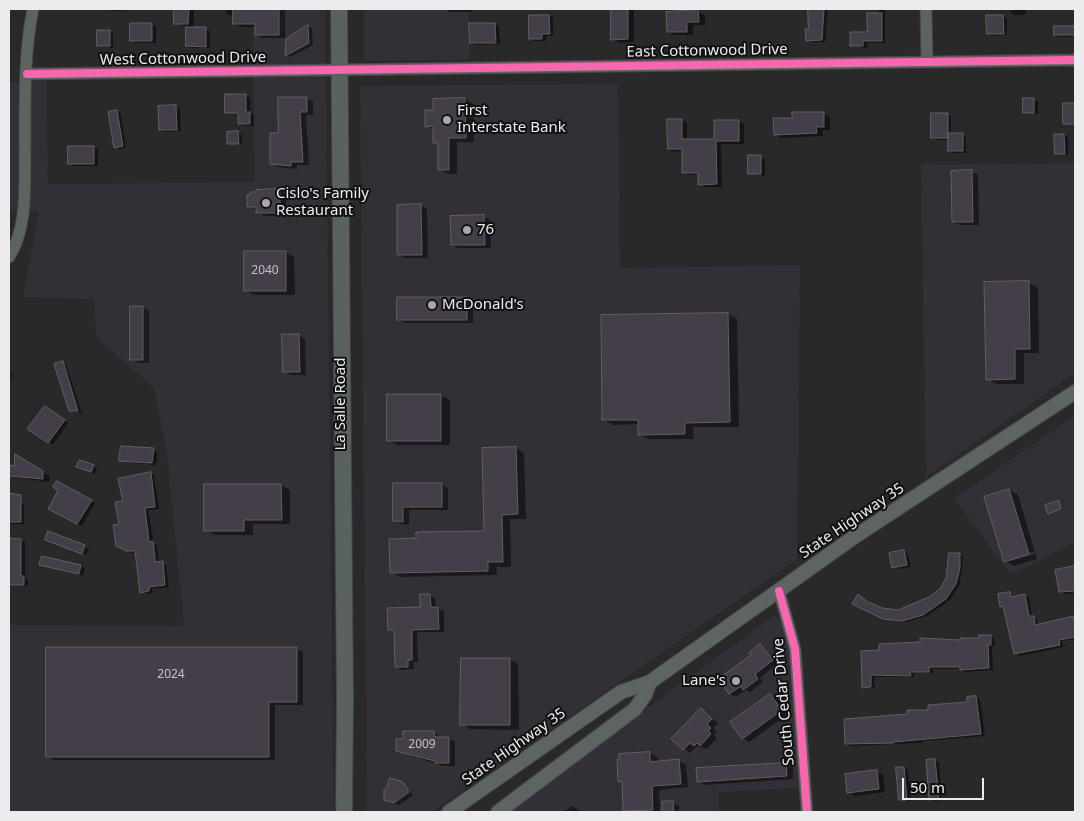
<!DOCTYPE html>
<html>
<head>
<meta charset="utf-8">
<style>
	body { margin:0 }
	#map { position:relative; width:1084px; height:821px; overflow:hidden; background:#29292a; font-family:"Noto Sans",sans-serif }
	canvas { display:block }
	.frame { position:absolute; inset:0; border:10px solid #ecebed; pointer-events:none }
	.scale { position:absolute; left:902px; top:778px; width:82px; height:22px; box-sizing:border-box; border:2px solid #ecebed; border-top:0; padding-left:6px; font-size:15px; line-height:18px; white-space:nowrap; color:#ecebed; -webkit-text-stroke:4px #121112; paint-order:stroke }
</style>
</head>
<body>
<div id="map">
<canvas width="1084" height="821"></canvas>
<div class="frame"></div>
<div class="scale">50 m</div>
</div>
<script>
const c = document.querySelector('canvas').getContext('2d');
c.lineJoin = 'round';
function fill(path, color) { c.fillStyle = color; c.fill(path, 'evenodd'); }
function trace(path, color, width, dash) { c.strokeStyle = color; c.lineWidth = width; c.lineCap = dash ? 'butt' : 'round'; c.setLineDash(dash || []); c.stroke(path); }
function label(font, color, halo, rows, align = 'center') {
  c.font = font + ' "Noto Sans",sans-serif'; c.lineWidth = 4; c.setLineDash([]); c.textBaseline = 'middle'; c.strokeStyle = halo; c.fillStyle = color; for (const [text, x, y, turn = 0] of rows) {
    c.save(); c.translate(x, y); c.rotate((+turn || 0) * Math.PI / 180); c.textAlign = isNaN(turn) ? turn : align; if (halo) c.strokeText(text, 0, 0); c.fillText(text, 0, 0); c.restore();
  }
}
const built = new Path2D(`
	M253,9H325L334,812H9V625L184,626L167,456L154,388L96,337L94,299L23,297L39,211H9V82L46,81L48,184L254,182Z
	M364,9H469L470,60L364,61Z
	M618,84L620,268L800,265L797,559L432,812H367L360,86Z
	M1075,163V373L926,477L921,165Z
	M1075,416V542L1011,575L954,498Z
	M775,615L786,624L799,788L718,792L719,812H505Z`);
const shadow = new Path2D(`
	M107,9H125V11H110Z
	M175,9H194V28L210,31V48H192L187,46L188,27L175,23Z
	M226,9H285V38H262L256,35V27H241L235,24V17L226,14Z
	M445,9H472V12H450Z
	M612,9H634V42L619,43L613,39Z
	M809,9H828L825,42H811L807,40L810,30Z
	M877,9H885V43H867V48L851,46L868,33L880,14Z
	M1010,9H1026V15H1015L1010,12Z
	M698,12L705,15V25H693V35H675L668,32Z
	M549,16L553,18V36H546V41H534L530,39Z
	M1003,16L1007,19V35L992,36L988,33Z
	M152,24L156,27V43H135L131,40Z
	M495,24L499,26L500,44L475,45L471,43Z
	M308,26L312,29L313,45L290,57L287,55V39Z
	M1055,27H1075V37H1059L1055,35Z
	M109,31L113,33V48L98,45Z
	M245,96L250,98V113L254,115V126H244L240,124V115L226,112Z
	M307,98L313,102V115H306L309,165H297V169L278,167L272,163L279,134Z
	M465,99L474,105V142H457V174H448L439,169V145L434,142V130L426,126L435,112Z
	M1025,99L1038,101V114L1025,112Z
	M1064,104H1075V125L1064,123Z
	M176,107L180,109L181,131L164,132L160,130Z
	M117,112L121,114L126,148L119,149L115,147Z
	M823,113L830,117V130H823V136L781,138L775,134L793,119Z
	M947,114L951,116V135L966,137V153H953L949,151V140H937L932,137Z
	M682,120L687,123V140H716V121H739L744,124V144H721L722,187H705L700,184L699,175H688L683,172V151L674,152L669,149Z
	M238,133L242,135V145L228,143Z
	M1064,135L1068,137V155H1060L1056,153Z
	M94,147L98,149V166H73L69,163Z
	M749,156L765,159V176L749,173Z
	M972,172L978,175L979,225H960L953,222Z
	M279,190L286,194V216H264L258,213L257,210L248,206Z
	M421,206L427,209L428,258H405L399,254Z
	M484,217L490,220L491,248H458L452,245Z
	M285,252L294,257L295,295H254L245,290Z
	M1029,283L1038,288L1039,353H1024V384H996L987,379Z
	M467,298L473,302V323H405L398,319Z
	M142,307L149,311V363H138L132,359Z
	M728,314L737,319L739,427H693L694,439H648L639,434V424L613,425L604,420L602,316Z
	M299,335L305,339L306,375H291L284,371Z
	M62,362L66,365L82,413L70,410Z
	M9,372L13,375L9,381Z
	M441,395L450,400V445H397L388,440Z
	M49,410L68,423L53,445L29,429Z
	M516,448L524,453L526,519H510L511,567H496L497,575L400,577L392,572L417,539L486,532Z
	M153,450L157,452L156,465L125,462L121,460Z
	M16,457L50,476L49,482L9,477V467H15Z
	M93,466L97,468L95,474L78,467Z
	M150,473L154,475L159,509L148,510L154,543L155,568H157L155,544L157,545L159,563L166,565L169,587L152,589L153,593L146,594L141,592L136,553H131L117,545L124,502Z
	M57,483L95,503L82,526L50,508L60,490Z
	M394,484H441L448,488V510H409V525L400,524L394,521Z
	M205,485H281L290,490V524H253V535H214L206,530Z
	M1009,490L1018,495L1037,559L1014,566L1005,561ZM1034,551L1035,554L1010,561V559Z
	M9,499L24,504V524H9Z
	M1059,502L1062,510L1049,513Z
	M49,533L89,549L86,555L51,541Z
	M9,540L25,542V578L28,580V586H9Z
	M904,552L908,554L911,567L897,569L893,567Z
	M959,554L963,556L962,571L959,586L950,600L927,616L906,622L888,620L854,604H870L882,609L898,611L915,606L941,589Z
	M41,564L81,566L85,568L83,576Z
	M1075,567V593L1065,594L1061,591L1056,571Z
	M1010,593L1014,598L1025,596L1029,598L1032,617L1037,619L1038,625L1075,618V639L1062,641L1063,647L1019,656L1015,653L1005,608L1002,606Z
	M430,595L435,598L436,608L444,611V632H417L418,662H413L414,669L402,670L396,666L395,633L389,629L421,608Z
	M990,636L994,638L995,646H992L993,670L965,672L961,669H933V673H914V677H874L875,689L863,687L862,652L980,639Z
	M760,646L778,663L760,678L763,682L750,692L746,690L736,697L730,694L720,679L753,656Z
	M296,649L303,652V705H275V760H53L47,756Z
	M509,659L518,664L519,730L470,729L462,724Z
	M770,695L777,699L788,714L749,742L743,738Z
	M976,697L980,699L985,736L922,741V743L850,746L846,744L908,715L969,703Z
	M701,710L718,723L713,728L717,732L714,735L717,738L707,749L697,746L690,753L673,739Z
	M434,732L441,738H448L455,742V766H443L397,751L405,740Z
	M650,753L658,758V762L678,761L686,765L688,787L659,790L660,812H627L624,811L623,783L619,781Z
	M935,760L939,763L942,800L935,801L931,799Z
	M786,764L793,768V779L705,785L698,781V770Z
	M904,768L908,770L911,801L900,800Z
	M877,772L883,775L885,792L855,796L849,792Z
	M402,783L413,795L399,805L389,802Z
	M663,803H673L679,806V811L685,812H663Z
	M573,806L581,812H563Z
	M956,811H969L972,812H956Z`);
const building = new Path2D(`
	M174,9H189L188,24H174Z
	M233,9H279V35H255V24H233Z
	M611,9H628V39L611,40Z
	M808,9H824L822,40L806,41L805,29H808Z
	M698,10L699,22H687V32H667L666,12Z
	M867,13H882V41H863V46H850V32H867Z
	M529,15H549L550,34H542V39H529Z
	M986,15H1003L1004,34H987Z
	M130,23H152V41H130Z
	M469,23H495L496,43H470Z
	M308,25L309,43L285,56L286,39Z
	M1054,26H1075V35H1054Z
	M186,27H206V47L186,46Z
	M97,30H110V46H97Z
	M225,94H246V112H250V124H238V113H225Z
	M278,97H307V112H300L303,162H291V166L270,164V133H278Z
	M465,98L466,138H449V170H438V143H433V126L425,127V110H433V99Z
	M1023,98H1034V113H1023Z
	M1063,103H1075V124H1063Z
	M176,105L177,130H159L158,106Z
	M117,110L123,146L114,148L108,112Z
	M792,112H824V127H816L817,133L774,135L773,118H792Z
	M931,113H948V138H931Z
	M667,119H682V139H714V120H739V141H716L717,184L698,185V173H682V149H668Z
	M238,131L239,144H227V132Z
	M948,133H963V151H948Z
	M1054,134H1064L1065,154H1055Z
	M68,146H94V164H68Z
	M748,155H761V174H748Z
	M972,170L973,222H952L951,171Z
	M280,189V213H256V207H247V195H250V192H256V190Z
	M421,204L422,255H397V205Z
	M484,215L485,245H451L450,216Z
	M244,251H286V291H244Z
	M1029,281L1030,349H1015V379L986,380L984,282Z
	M397,297H467V320H397Z
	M130,306H143V360H130Z
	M728,313L730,422L685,423V434L638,435V420H602L601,315Z
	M282,334H299L300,372H283Z
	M63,361L68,378L78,411H69L54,364Z
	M387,394H441V441H387Z
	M45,406L65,420L48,443L27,429Z
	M121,446L154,448L152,463L119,461Z
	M516,447L518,514L502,515L503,562H488V571L390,573L389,539L416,538V532L484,531L482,448Z
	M15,454L43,471V479L9,476V465L14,466Z
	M80,460L94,465L91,472L76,467Z
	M151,472L155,507L145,508L149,542L153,541L155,562L163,561L165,585L149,587V591L140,593L135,551H126L116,546L113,525L119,524L115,502L123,501L118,479Z
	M57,481L92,500L77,524L48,509L58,490L53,487Z
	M393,483H442V507H403V522L393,521Z
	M204,484H281L282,520H244V531H204Z
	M1009,489L1029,554L1004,562L984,497Z
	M9,493L21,495V522H9Z
	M1059,501L1061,509L1048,514L1045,505Z
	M48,531L85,545L82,554L45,540Z
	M9,538L21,539V576H24V585H9Z
	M904,550L907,565L892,568L889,553Z
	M949,553H960V568L956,584L946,599L923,615L902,621L883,619L852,604L858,594L868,602L882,608L898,610L929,597L940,589L946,578Z
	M42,556L81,565L79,574L39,565Z
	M1075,566V591L1059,592L1055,570Z
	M1010,592L1011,597L1025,594L1029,616H1034L1035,625L1074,616L1075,637L1059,640L1060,645L1014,654L1003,606L1000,607L998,594Z
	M420,594H430L431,607H438L439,629L412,630V660H408V667H395L394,630H388L387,608L420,607Z
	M979,635H991V645H988L989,668L960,670V667H929V672H910L911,676L871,675V687L862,688L861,651L879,650V644L920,642V638L960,640V638H979Z
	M760,644L773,660L755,674L758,679L743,690L741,686L729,694L718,679L751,655L749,653Z
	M46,647H297V702H269V757H46Z
	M461,658H510V725H460Z
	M770,694L782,710L742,739L730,722Z
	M976,696L981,734L894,742V743L845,744L844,719L907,714V710H928V705L967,702V697Z
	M701,708L712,719L707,724L711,728L708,731L711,734L700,746L697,743L694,746L690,743L683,750L671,739Z
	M403,731H434L435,737H449V763H435V761L396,751V739H403Z
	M650,752V762L679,759L681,784L652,786L653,810L623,811L622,781L618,782L617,759H619V754Z
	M935,759L939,799L929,800L926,760Z
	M786,763L787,776L697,782L696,768Z
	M896,767H904L907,800H899Z
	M877,770L879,789L847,793L845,774Z
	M390,778L403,782L409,792L394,803L384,800V789H386Z
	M673,801L674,812H662V802Z`);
const minor = new Path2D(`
	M926,9L927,61
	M27,74L1075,60
	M9,257C29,225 24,182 25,145C25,101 24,52 33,9
	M779,591L795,649L807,812`);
const major = new Path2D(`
	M449,812L621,692L650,682L854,537L1075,392
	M498,812L635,709L645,695L650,682`);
const highway = new Path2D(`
	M339,9L345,699L344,812`);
const cycleway = new Path2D(`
	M27,74L1075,60
	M779,591L795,649L807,812`);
const markers = [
	[447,120,5,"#a8a7a9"],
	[266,203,5,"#a8a7a9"],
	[467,230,5,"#a8a7a9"],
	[432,305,5,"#a8a7a9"],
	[736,681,5,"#a8a7a9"]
];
const numberNames = [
	["2040",265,271],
	["2024",171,675],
	["2009",422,745]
];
const streetNames = [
	["East Cottonwood Drive",707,51,-1],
	["West Cottonwood Drive",183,59,-1],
	["La Salle Road",341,404,-90],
	["State Highway 35",852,521,-34],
	["South Cedar Drive",784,702,-95],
	["State Highway 35",514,747,-35]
];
const poiNames = [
	["First",457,111],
	["Interstate Bank",457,128],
	["Cislo's Family",276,194],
	["Restaurant",276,211],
	["76",477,230],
	["McDonald's",442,305],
	["Lane's",726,681,"right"]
];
fill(built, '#332f37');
fill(shadow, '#0007');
fill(building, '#433e48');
trace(building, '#605f61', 1);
trace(minor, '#444445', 13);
trace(major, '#444445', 16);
trace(highway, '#444445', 18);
trace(minor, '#5c6460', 11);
trace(major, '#5c6561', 14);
trace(highway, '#5a625f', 16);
trace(cycleway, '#f766af', 8);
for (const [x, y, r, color] of markers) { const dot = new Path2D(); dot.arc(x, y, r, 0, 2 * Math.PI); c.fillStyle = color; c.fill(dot); trace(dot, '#121112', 2); }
label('12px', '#c2c0c4', null, numberNames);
label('15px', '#ecebed', '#121112', streetNames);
label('15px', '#ecebed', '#121112', poiNames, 'left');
</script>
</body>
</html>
